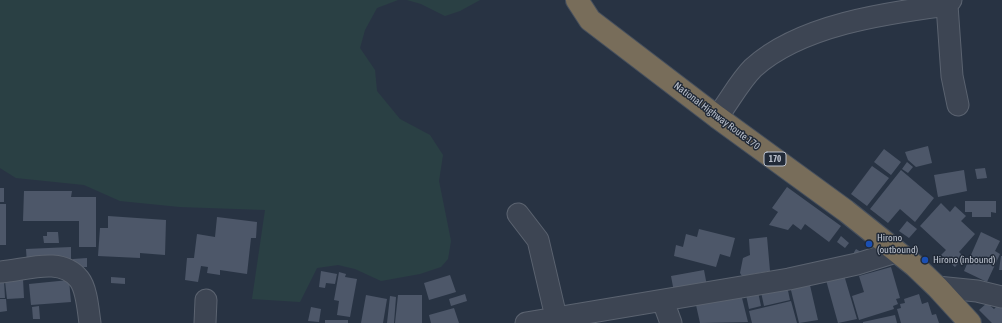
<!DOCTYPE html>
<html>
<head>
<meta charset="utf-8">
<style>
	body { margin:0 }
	canvas { display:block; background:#283343 }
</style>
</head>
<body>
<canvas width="1002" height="323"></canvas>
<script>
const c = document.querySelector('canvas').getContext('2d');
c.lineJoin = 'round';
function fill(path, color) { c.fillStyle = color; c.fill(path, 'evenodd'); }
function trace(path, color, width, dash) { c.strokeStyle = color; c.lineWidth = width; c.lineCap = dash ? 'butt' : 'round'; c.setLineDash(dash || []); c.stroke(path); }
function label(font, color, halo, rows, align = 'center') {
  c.font = font + ' "Asap Condensed",sans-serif'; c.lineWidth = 3; c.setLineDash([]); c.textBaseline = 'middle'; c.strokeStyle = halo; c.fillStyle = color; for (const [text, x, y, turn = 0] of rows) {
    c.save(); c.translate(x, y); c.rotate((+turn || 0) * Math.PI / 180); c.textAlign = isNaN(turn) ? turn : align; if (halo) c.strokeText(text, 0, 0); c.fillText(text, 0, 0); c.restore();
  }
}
const green = new Path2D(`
	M0,0H398L377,8L365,30L360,48L375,70L377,91L400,119L430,135L443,155L439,181L451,241L448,259L441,267L420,274L381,281L355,269L338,265L317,268L300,302L252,299L265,210L180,207L120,201L84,185L16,178L0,168Z
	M407,0H480L460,11L445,16L421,4Z`);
const building = new Path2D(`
	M928,146L932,163L916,167L908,160L905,152Z
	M884,149L901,162L891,175L874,162Z
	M907,162L913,167L908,173L902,169Z
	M872,166L889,178L867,206L851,194Z
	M985,168L987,178L977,179L975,169Z
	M901,170L934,198L915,222L900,209L888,223L870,209Z
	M964,170L967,191L938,197L934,175Z
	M787,187L841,226L829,242L805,224L801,230L793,224L788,230L769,225L778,212L772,208Z
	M0,188H4V202H0Z
	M24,191H72L71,197H96V247H79V221H23Z
	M965,201H996V213L991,212V217H972V212H965Z
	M941,203L950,212L955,206L966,216L961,221L975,234L959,252L964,257L955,267L941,255L946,250L920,226Z
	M0,204H6V245H0Z
	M108,216L166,220L165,255L140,253V258L98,256L100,228H108Z
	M217,217L257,222L256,238H251L247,274L220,270V275L207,273L208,267L201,266L198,282L185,280L187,258H194L197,234L215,237Z
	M907,221L917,229L909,238L899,231Z
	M699,229L735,238L730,257L720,254L716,267L674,256L676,245L683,247L686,234L697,237Z
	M47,232H58L59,243H44L43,236H47Z
	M981,232L1000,241L995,251L1000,254L987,282L964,271Z
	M841,236L849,243L845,248L837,242Z
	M767,237L770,271L742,276L740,273L743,258L750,255L749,239Z
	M71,247V262L27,264L26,249Z
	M856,249L861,252L858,257L853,254Z
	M1001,256H1002V270H999Z
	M87,258V267H74L73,259Z
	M891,267L900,298L896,299L898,304L893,306L894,309L859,320L852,296L864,292L859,276Z
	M704,270L707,286L674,292L671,276Z
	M321,271L337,274L335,284L326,283L325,288L319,287Z
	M339,272L346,274L345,277L357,279L350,317L337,315L339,301L334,300Z
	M450,275L456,292L429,300L424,283Z
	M844,275L857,319L838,323L826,280Z
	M111,277L125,278V284L111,283Z
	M23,279L24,298L7,299L5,281Z
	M69,280L71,302L31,305L29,284Z
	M0,281H4L5,298H0Z
	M809,281L818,320L799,323L790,286Z
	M787,286L790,300L764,306L761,292Z
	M758,292L761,306L749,309L746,295Z
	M465,294L467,301L451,306L449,299Z
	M741,294L748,322L700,323L696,305Z
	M919,294L922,304L928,302L932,315L936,314L939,323H901L897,309L901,308L900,304L905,303L904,299Z
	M366,295L387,299L383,323H361Z
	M398,295H422V323H395Z
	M390,296L396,297L394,323H387Z
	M0,299H6L7,311L0,312Z
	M791,301L797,323H752L749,311Z
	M987,303L994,309L999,304L1002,307V323H992L979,310Z
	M39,306L40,319H33L32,307Z
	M311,307L321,309L319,322L308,321Z
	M454,308L459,323H431L429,315Z
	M895,315L897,323H863V322Z
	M325,320H348V323H325Z`);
const minor = new Path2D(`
	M947,5L952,76L958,105
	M717,117C729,102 739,82 753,68C800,25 886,13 947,5L951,0
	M518,214L538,240L556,317
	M0,272C24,271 60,255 79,279C87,289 88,310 90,323
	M937,287L977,291L1002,297
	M663,301L671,323
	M205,323L206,300
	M526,323L789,279L857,264L896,252`);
const highway = new Path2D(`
	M577,0L590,20L717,117L846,211L915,266L937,287L970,323`);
const markers = [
	[869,244,4,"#1a4fb4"],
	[925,260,4,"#1a4fb4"]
];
const shields = [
	[775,159,22]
];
const shieldNames = [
	["170",775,159]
];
const streetNames = [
	["National Highway Route 170",717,116,37]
];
const poiNames = [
	["Hirono",877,238],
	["(outbound)",877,250],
	["Hirono (inbound)",933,260]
];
fill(green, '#2a4044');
fill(building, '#4d5769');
trace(minor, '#5b6370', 23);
trace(highway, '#47505d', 24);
trace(minor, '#3d4553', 21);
trace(highway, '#786d5a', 22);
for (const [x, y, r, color] of markers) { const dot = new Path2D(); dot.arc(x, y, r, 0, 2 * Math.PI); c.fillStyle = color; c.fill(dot); trace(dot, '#212a38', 1.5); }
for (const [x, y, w] of shields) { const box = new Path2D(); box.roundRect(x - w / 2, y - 7, w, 14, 3); c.fillStyle = '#212a38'; c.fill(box); trace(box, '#bac0cc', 1); }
label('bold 9px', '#bac0cc', null, shieldNames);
label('10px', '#bac0cc', '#212a38', streetNames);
label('10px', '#bac0cc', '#212a38', poiNames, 'left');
</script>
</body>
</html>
